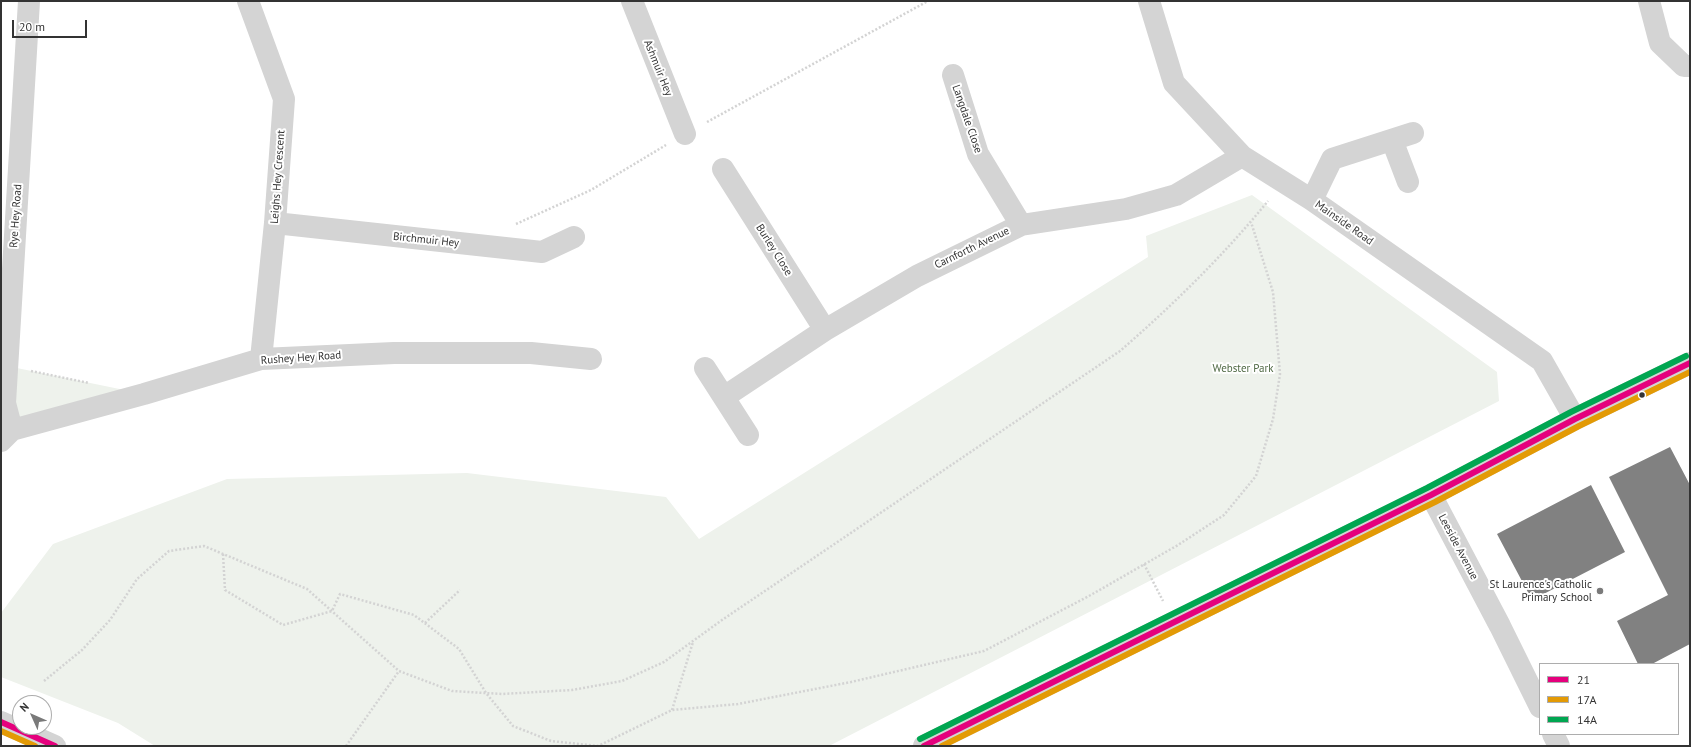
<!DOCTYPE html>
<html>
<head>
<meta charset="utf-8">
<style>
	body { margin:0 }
	#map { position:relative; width:1691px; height:747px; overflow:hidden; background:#fff; font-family:"PT Sans",sans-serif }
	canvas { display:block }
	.frame { position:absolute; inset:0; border:2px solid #333; pointer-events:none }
	.legend { position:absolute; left:1539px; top:663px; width:140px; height:72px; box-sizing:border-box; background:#fff; border:1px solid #adadad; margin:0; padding:5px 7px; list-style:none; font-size:12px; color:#333 }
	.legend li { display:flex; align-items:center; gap:8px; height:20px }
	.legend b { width:20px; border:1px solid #adadad }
	.north { position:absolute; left:12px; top:695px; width:40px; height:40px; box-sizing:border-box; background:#fff; border:1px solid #adadad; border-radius:50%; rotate:315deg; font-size:11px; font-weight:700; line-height:16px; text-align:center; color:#333 }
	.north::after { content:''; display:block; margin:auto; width:14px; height:18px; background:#7a7a7a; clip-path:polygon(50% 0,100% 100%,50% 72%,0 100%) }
	.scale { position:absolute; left:12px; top:20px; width:75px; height:18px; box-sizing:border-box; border:2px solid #333; border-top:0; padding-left:5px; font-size:12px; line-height:14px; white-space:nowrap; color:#333; -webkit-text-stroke:3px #fff; paint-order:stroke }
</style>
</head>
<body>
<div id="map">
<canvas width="1691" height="747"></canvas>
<div class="frame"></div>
<ul class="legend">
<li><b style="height:5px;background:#e5007d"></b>21</li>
<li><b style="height:5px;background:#e39a05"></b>17A</li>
<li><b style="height:5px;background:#00a651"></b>14A</li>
</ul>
<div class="north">N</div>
<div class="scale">20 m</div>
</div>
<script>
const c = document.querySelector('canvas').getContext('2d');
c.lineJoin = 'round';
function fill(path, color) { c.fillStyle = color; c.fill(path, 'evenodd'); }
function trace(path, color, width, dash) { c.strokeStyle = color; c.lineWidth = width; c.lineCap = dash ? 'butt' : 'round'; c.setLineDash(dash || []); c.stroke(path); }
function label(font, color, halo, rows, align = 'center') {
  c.font = font + ' "PT Sans",sans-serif'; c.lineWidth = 4; c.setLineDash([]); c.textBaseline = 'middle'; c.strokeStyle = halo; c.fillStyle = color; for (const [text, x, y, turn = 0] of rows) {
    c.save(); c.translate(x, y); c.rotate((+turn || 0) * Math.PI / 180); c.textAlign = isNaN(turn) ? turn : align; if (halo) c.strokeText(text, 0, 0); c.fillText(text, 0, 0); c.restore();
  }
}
const green = new Path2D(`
	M1252,195L1497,372L1499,401L829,746H155L118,723L1,677V613L53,544L227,479L467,473L666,497L699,539L1148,257L1146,236Z
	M7,366L144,394L12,430Z`);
const building = new Path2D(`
	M1670,447L1690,485V644L1652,664H1638L1617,621L1668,595L1609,477Z
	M1591,485L1625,552L1532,600L1497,534Z`);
const path = new Path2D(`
	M707,122L928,1
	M516,224L591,190L666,145
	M31,371L89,383
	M223,554L225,590L283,625L332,611L340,594L414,615L459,649L486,693L513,726L551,741L598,746L672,710L738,704L851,682L984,651L1089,596L1178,545L1224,515L1256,476L1273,419L1280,374L1273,292L1251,222
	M1144,564L1163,601
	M425,623L460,590
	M44,681L82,650L110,620L137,579L169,551L204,546L307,589L399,671L452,691L502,694L572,690L622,681L664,662L722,620L1120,351C1173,305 1224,255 1268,201
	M672,710L693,642
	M346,746L399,671`);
const minor = new Path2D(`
	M248,1L284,99L275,223L261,359
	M632,1L685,134
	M1149,1L1174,83L1242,156L1312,200L1542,361L1575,419
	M1649,1L1660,43L1684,66H1690
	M953,75L978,154L1021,225
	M1392,140L1408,182
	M723,169L825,330
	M1312,200L1332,159L1413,133
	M275,223L542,252L574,237
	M705,368L748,435
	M724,397L825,330L917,276L1021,225L1126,209L1176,195L1242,156
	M12,430L5,403L29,1
	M1,441L12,430L144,394L261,359L394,353H531L591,359
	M1431,495L1500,626L1540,707
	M1,722L55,746
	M1553,734L1559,746
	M924,746L1431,495L1575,419L1690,363`);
const bus1 = new Path2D(`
	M1,722L55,746
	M924,746L1431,495L1575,419L1690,363`);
const bus2 = new Path2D(`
	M1,731L35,746
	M942,746L1435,502L1579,426L1690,372`);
const bus3 = new Path2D(`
	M920,739L1427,488L1571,412L1686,356`);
const markers = [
	[1642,395,3.5,"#333"],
	[1600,591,4,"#7a7a7a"]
];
const streetNames = [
	["Ashmuir Hey",658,68,68],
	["Langdale Close",967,119,71],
	["Leighs Hey Crescent",278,177,-86],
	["Rye Hey Road",16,216,-86],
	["Mainside Road",1344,223,35],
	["Birchmuir Hey",426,240,6],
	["Carnforth Avenue",972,248,-26],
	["Burley Close",774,250,58],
	["Rushey Hey Road",301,358,-4],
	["Leeside Avenue",1458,547,62]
];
const parkNames = [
	["Webster Park",1243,369]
];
const poiNames = [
	["St Laurence's Catholic",1592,585],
	["Primary School",1592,598]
];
fill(green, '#eef2ec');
fill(building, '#818181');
trace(path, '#d3d3d3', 2.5, [2, 2]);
trace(minor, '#d4d4d4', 22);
trace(bus1, '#e5007d', 6);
trace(bus2, '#e39a05', 6);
trace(bus3, '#00a651', 6);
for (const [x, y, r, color] of markers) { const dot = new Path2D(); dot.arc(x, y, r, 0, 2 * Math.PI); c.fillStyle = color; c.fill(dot); trace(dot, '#fff', 1.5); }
label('11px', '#333', '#fff', streetNames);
label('11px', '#506a45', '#fff', parkNames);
label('11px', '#333', '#fff', poiNames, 'right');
</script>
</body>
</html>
